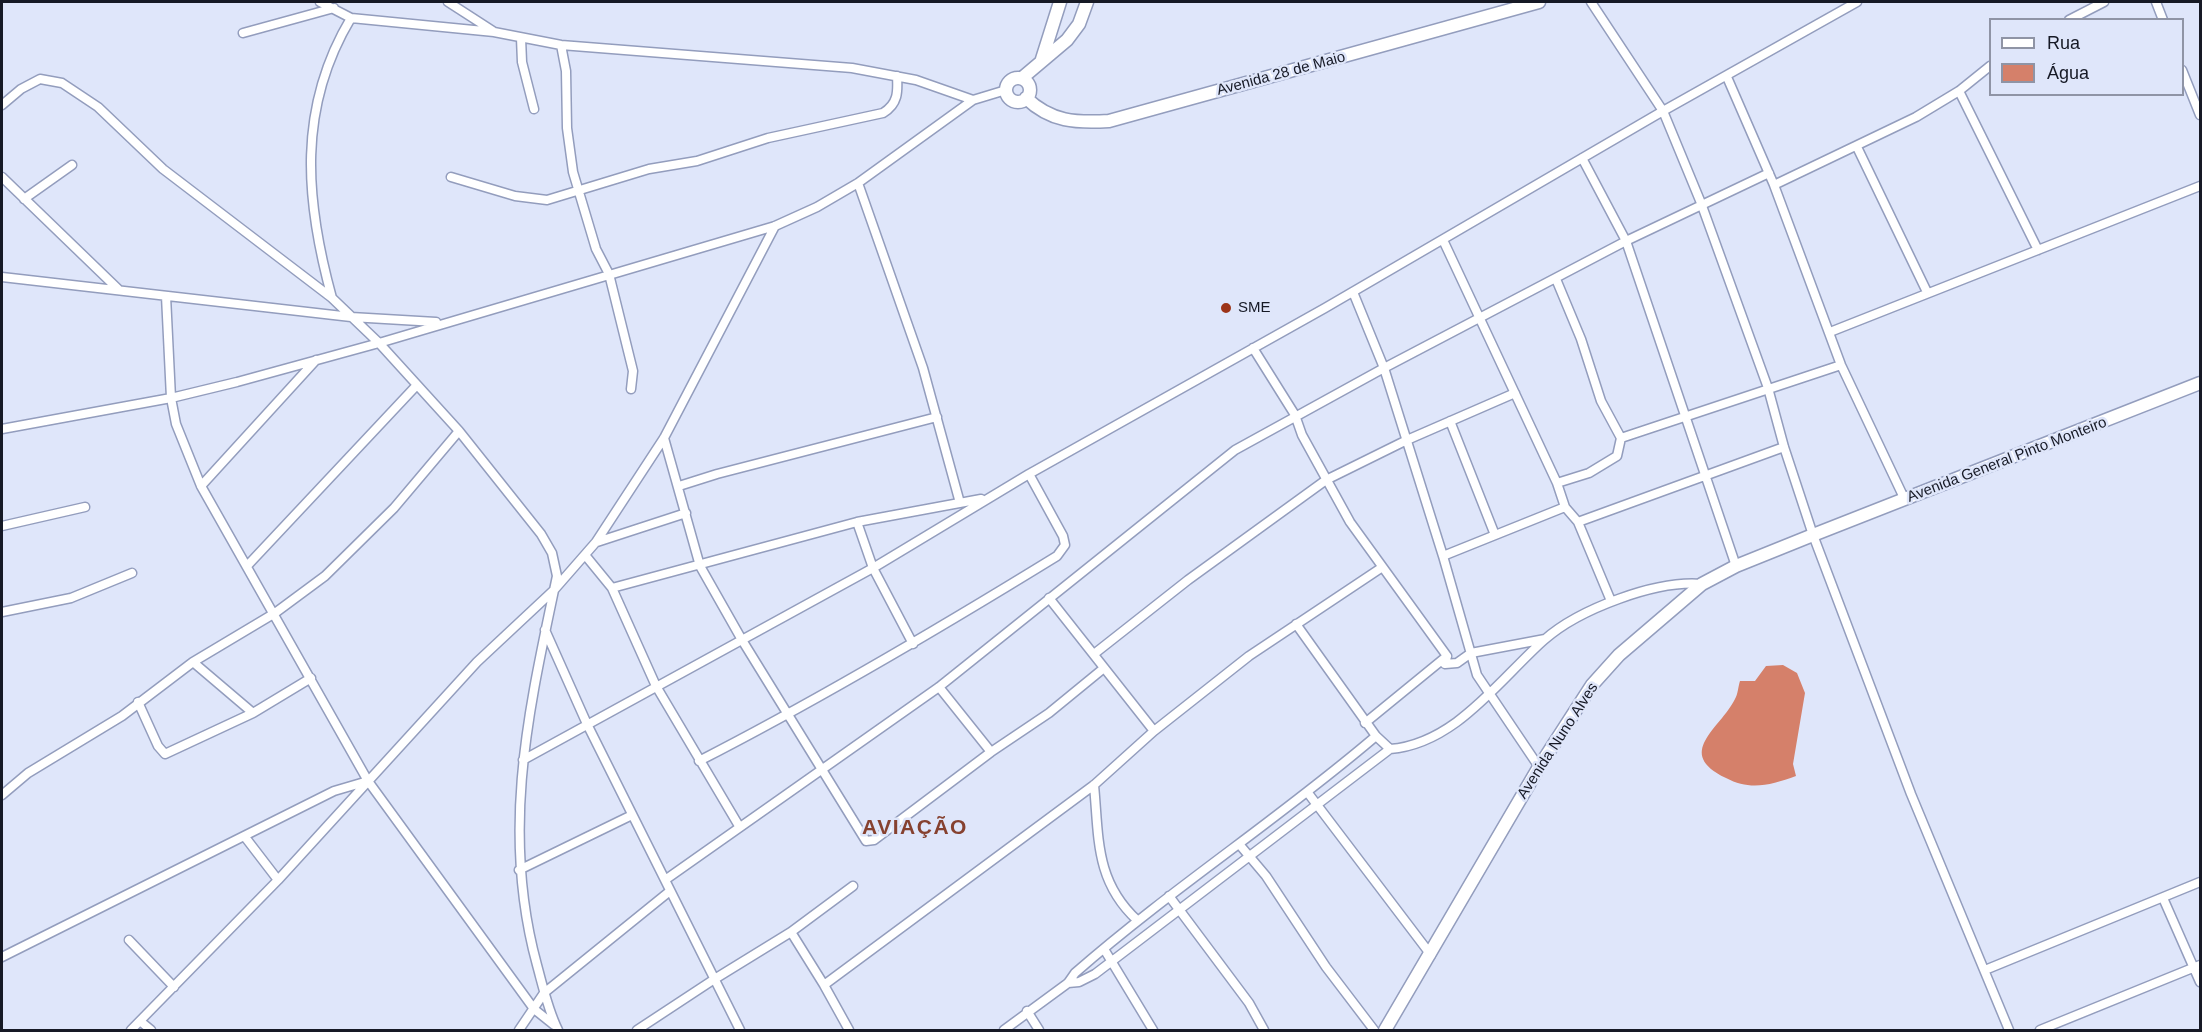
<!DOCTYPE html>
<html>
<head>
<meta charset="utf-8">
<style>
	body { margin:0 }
	#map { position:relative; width:2202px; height:1032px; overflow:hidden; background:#dfe6fa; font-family:Helvetica,sans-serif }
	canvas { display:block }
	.frame { position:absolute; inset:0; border:3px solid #161925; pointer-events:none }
	.legend { position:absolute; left:1989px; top:18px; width:195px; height:78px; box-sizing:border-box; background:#dfe6fa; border:2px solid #8f94a5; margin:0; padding:8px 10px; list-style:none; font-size:18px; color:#161925 }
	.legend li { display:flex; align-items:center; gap:12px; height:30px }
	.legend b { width:30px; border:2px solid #8f94a5 }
</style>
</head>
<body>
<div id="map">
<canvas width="2202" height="1032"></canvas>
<div class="frame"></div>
<ul class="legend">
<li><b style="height:8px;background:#fff"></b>Rua</li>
<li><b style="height:16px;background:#d5806a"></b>Água</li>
</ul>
</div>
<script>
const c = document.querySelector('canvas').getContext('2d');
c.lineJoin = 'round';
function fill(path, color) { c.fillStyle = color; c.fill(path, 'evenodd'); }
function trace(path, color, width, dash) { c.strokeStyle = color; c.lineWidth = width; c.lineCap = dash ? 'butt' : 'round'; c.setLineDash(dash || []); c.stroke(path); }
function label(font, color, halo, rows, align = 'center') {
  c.font = font + ' Helvetica,sans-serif'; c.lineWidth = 5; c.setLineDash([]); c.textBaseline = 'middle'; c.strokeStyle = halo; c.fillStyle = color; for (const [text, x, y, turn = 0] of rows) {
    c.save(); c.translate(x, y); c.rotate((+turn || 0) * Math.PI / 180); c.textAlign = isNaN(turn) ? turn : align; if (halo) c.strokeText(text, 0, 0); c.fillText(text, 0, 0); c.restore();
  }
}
const water = new Path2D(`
	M1783,665L1797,673L1805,693L1793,764L1796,776C1771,785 1750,791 1726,778C1674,753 1720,729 1735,699C1738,694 1738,687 1740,681H1755L1766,666Z`);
const street = new Path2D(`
	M320,2L351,18L494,32L561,45L852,68L916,80L973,100
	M448,2L493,31
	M1591,2L1663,111L1701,203L1768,388L1784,447L1813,535L1911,794L2009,1030
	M2156,2L2163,20
	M2069,20L2104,2
	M243,33L334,8
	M521,38L522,62L534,109
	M561,45L566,71L567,128L573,172L596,249L609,274L633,371L631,389
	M2182,70L2200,115
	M1727,77L1774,185L1841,365L1905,500
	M1959,91L2038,250
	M2,105L21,89L40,79L62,83L98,107L163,169L332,298L379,343L459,431L541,534L552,553L557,576C529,709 500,830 537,965C543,987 548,1010 558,1030
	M1857,147L1927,292
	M1582,158L1626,241L1736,566
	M2,177L119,290
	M451,177L515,196L547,200L649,169L697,161L768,138L883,113C898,104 898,92 897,76
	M858,183L923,368L960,503
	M1774,185L1916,117L1959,91L1990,66
	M24,199L72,165
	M1443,240L1557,483L1565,507L1578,522L1611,601
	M2,277L351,317L436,322
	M1556,279L1581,339L1601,401L1621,438L1841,365
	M1353,292L1384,368L1443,556L1477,675L1539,767
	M166,296L171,398L176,424L201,486L368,781L534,1009L554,1025
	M332,298C305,200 297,108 351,18
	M1830,332L2200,186
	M1253,348L1295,415L1302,435L1350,522L1447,656L1445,664L1457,663L1471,653L1545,639
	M1450,421L1495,535
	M2,429L171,398L237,382L379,343L775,226L817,207L858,183L973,100L1006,90
	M664,438L700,566L742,640L866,841L874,840L991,752L1049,713L1104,668
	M1557,483L1589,473L1617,456L1621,438
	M201,486L316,360
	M679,486L717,474L937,417
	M857,522L873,568L913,644
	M1578,522L1784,447
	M2,526L85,507
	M597,542L686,513
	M585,555L612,588L656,686L739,826
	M1443,556L1565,507
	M247,566L416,386
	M612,588L857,522L981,499
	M1049,598L1154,731
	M2,612L71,598L132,573
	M1296,624L1376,736L1390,749C1455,744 1499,680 1544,640C1579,609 1656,580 1702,584
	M545,630L587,724L740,1030
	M1094,654L1188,580L1326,480L1407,440L1515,393
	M193,662L253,713L311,678
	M939,687L991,752
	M138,702L158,746L165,754L253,713
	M1365,723L1447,656
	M523,760L873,568L1029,474L1325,308L1663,111L1857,2
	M699,761C822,698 940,628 1057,556L1065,545L1063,536L1029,474
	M1094,785C1099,838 1095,881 1137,920
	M1308,793L1431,955
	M2,795L28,773L122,716L193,662L275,613L325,576L394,508L459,431
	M245,837L278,880
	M1239,844L1266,876L1326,967L1374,1030
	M519,870L632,815
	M665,880L939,687L1235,450L1384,368L1626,241L1769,173
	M1169,896L1249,1003L1264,1030
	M2163,898L2200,982
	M791,932L853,886
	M129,940L174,987
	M1104,949L1153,1030
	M2,957L334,791L368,781
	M1985,970L2200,882
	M1068,983L1079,982L1095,974L1390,749
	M824,985L849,1030
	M1027,1011L1039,1030
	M140,1021L151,1030
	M131,1030L278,880L477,662L554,590L596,542L664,438L775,226
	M519,1030L544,993L670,891
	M637,1030L713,980L791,932L824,985L1094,785L1154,731L1249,656L1381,568
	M1004,1030L1068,983L1075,973C1171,889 1279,819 1376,736
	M2040,1030L2200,965`);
const secondary = new Path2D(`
	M1042,59L1060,2
	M1022,78L1067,40L1079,24L1087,2
	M1006 90a12 12 0 1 1 24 0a12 12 0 1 1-24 0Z
	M1026,98C1051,122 1076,123 1109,121L1539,2
	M1385,1030L1539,767L1592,685L1619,655L1702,584L1736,566L1813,535L2200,383`);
const markers = [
	[1226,308,6,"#9c3418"]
];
const streetNames = [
	["Avenida 28 de Maio",1281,74,-15],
	["Avenida General Pinto Monteiro",2007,460,-21],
	["Avenida Nuno Alves",1558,741,-57]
];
const poiNames = [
	["SME",1238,308]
];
const districtNames = [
	["AVIAÇÃO",915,828]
];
fill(water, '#d5806a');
trace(street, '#939dbd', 11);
trace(secondary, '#939dbd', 15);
trace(street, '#fff', 8);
trace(secondary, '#fff', 12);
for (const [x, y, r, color] of markers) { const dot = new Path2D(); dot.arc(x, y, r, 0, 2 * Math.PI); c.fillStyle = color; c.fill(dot); trace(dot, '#dfe6fa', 2); }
label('15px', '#161925', '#dfe6fa', streetNames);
label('15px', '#161925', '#dfe6fa', poiNames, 'left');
c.letterSpacing = '1.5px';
label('bold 21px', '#86412f', '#dfe6fa', districtNames);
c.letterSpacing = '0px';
</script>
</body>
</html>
